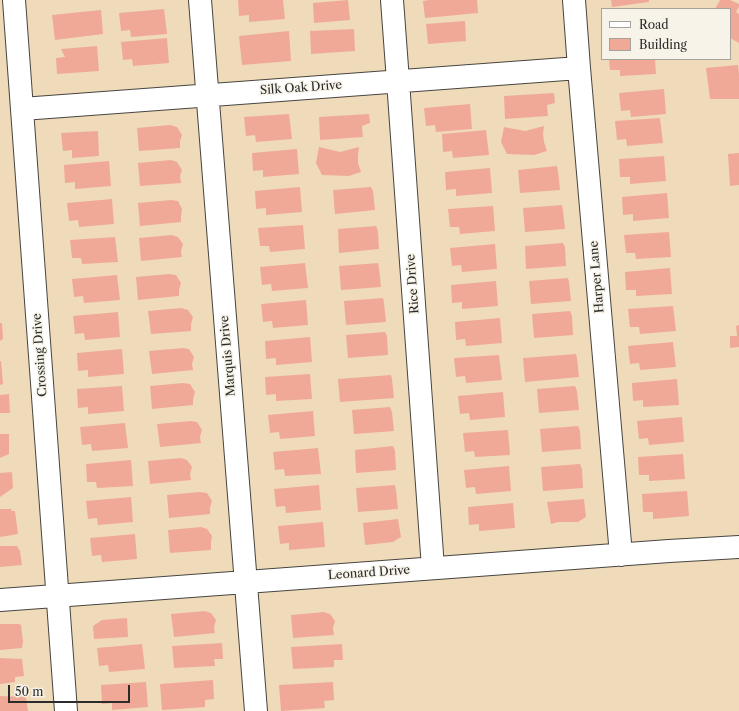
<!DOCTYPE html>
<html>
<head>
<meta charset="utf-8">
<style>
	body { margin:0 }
	#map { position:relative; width:739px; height:711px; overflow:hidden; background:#efdbb9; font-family:"Libre Caslon Text",serif }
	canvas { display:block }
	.legend { position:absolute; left:601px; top:8px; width:130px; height:52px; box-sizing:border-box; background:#f7f3e8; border:1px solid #a5a39c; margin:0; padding:5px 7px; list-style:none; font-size:12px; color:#2b2b2b }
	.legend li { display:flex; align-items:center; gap:8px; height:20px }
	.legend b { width:20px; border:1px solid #a5a39c }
	.scale { position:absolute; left:8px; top:685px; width:122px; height:18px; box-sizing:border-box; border:2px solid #2b2b2b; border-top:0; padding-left:5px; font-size:12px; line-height:14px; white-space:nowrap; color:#2b2b2b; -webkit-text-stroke:3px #f7f3e8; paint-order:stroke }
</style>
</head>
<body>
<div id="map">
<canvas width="739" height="711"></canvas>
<ul class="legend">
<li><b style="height:5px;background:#fff"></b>Road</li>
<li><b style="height:11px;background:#f1a997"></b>Building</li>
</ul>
<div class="scale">50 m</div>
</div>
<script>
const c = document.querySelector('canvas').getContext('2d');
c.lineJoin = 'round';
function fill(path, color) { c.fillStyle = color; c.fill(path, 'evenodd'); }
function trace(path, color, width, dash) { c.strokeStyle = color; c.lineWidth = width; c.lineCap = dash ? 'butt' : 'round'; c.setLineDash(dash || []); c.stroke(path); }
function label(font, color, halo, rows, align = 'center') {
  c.font = font + ' "Libre Caslon Text",serif'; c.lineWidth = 3; c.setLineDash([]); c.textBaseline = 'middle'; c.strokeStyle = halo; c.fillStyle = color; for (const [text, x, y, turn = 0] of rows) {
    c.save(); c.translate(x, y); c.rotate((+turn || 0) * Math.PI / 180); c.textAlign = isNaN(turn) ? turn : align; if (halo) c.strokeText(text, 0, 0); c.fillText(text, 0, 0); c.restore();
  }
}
const building = new Path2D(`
	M238,0H283L285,19L249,22V15L239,16Z
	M348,0L350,20L314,23L313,3Z
	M429,0H477L478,13L425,18L423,1Z
	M611,0H649V2L612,7Z
	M720,0H730L739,4V7L736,12L739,14V43L730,38V9H715Z
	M164,9L167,34L131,37L130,30L121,31L119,13Z
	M101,10L103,34L55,40L52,15Z
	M465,21L466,41L428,44L426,24Z
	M354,29L355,51L311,54L310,31Z
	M289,31L291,61L242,65L239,36Z
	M167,38L169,63L133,66L132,59L123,60L121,42Z
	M97,46L99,71L57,74L56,58L65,57L61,49Z
	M609,59H655L656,74L620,76V70H610Z
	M738,65L739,75V99H710L706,68Z
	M664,89L666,114L631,117L630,110L621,111L619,93Z
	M554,93L555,103L547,105L548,116L505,119L504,96Z
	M470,104L472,129L436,132L435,125L426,126L424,108Z
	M289,114L292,139L256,142L255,135L246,136L244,117Z
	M369,114L370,123L362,126L363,137L320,140L319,117Z
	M660,118L663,143L627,146L626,139L617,140L615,121Z
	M170,125L177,127L182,135L180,141V148L139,151L137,128Z
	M544,126L543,134L544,142L547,151L534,155L507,154L501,142L504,127L525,131Z
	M486,130L489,155L453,158L452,151L443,152L442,134Z
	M98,131L99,156L72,158V150L63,151L61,133Z
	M319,147L340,152L359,147L358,155V163L361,172L349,176L322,175L316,163Z
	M297,149L299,174L263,177V170L253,171L252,153Z
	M739,153V185L730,186L728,154Z
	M664,156L666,181L630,184V177H620L619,159Z
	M171,160L177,162L182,170L180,176L181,183L140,186L138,163Z
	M109,161L111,186L75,189V182L65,183L64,165Z
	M557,166L558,171L560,190L520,193L518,170Z
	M490,168L492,193L456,196V189L446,190L445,172Z
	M300,187L302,212L266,215V208L256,209L255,191Z
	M371,187L373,191L375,210L335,214L333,190Z
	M667,193L669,218L633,221V214L623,215L622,197Z
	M112,199L114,224L79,227L78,220L69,221L67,203Z
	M171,200L178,201L182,209L181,216V222L140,226L138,203Z
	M562,205L563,210L565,229L525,232L523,208Z
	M493,206L495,231L460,234L459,227H450L448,209Z
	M303,225L305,249L270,252L269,246H260L258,228Z
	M376,226L378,231L379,249L339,253L338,229Z
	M669,232L671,257L636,259L635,253H626L624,235Z
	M172,235L178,237L183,244L181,251L182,257L141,261L139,238Z
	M115,237L118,262L82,264L81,258H72L70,240Z
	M563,243L565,247L566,266L526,269L525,246Z
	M495,244L497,269L462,272L461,265L452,266L450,248Z
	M305,263L308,288L272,291L271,284L262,285L260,267Z
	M378,263L379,268L381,287L341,290L339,266Z
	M670,268L672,294L636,296V290H626L625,272Z
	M169,274L176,275L181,283L179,290V296L138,300L136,277Z
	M117,275L120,300L84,303L83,296L74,297L72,279Z
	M568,278L569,282L571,301L531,304L529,281Z
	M496,281L498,306L462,309V302L452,303L451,285Z
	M383,298L384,303L386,322L346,325L344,301Z
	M306,300L308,325L273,328L272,321L263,322L261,304Z
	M673,306L676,331L640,334L639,327H630L628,309Z
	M181,308L188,310L193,317L191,324V331L151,334L148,311Z
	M570,311L572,316L573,335L534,338L532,314Z
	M118,312L120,337L85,340L84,333L75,334L73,316Z
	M500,318L502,343L466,346L465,339L456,340L455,322Z
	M0,323H2L3,339L0,341Z
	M739,325V347L730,348V336H737L736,326Z
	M385,332L387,336L388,355L348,358L346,335Z
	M310,337L312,362L276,365V358L266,359L265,341Z
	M673,342L676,367L640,370L639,363L630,364L628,346Z
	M183,348L189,349L194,357L192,364L193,370L152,374L149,351Z
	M122,349L124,374L88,377V370L78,371L77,353Z
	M576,354L577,358L579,377L525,382L523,358Z
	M499,355L502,380L466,383L465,376L456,377L454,358Z
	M0,361H1L3,384L0,385Z
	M310,374L312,399L276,401V394L266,395L265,377Z
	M391,375L392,379L394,398L340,402L338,379Z
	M677,379L679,405L643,407V400L633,401L632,383Z
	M183,383L190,384L195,392L193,399V405L152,409L150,386Z
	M122,386L124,411L88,414V407L78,408L77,389Z
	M575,386L577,391L579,410L539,413L537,389Z
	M503,392L505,417L470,420L469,413L460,414L458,396Z
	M9,394L10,413H0V395Z
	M390,407L392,412L394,431L354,434L352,410Z
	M313,411L315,436L280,439L279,432L270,433L268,415Z
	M682,417L684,442L649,445L648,438L639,439L637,421Z
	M191,421L197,422L202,430L200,437L201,443L160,447L157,424Z
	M125,423L128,448L92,451L91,444L82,445L80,427Z
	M578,426L580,431L581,449L542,452L540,429Z
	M508,430L510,455L475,457L474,451L465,452L463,433Z
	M0,434H9V454L0,458Z
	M393,446L395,451L396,470L356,473L355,450Z
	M318,448L321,474L285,476L284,469L275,470L273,452Z
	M683,454L685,479L649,481V475H639L638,457Z
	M181,458L187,460L192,467L190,474L191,480L150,484L148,461Z
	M131,460L133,486L97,488L96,482H87L86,464Z
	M580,464L582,469L583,488L543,491L541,467Z
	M509,466L511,491L476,494L475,487L466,488L464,470Z
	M12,472L13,488L0,497V473Z
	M319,485L321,510L286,513L285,506L276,507L274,489Z
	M395,485L396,490L398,509L358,512L356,488Z
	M687,491L689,516L653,519V512H643L642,494Z
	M200,492L207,493L212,501L210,508V514L169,518L167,495Z
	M131,497L133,522L98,525L97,518L88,519L86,501Z
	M584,499L586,517L578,522H558L551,524L547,502Z
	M513,503L515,528L479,531V524L469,525L468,507Z
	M0,509H12L11,511H15L18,534L0,537Z
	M398,519L401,537L393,542L365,545L363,523Z
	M323,522L325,547L289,550V543L280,544L278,526Z
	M201,527L207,529L212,536L211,543V550L170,553L168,530Z
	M135,534L137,559L102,562L101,555L92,556L90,538Z
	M0,546H17L20,551L22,565L0,567Z
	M205,611L211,613L216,620L214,627L215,633L174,637L171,614Z
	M324,612L330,614L335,621L333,628L334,635L293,638L291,615Z
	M127,618L128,637L94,639L93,626L102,620Z
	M0,624H19L21,625L23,642L22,648L0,650Z
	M222,643L223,659H214L215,666L174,668L172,646Z
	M142,644L145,669L109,672L108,665L99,666L97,648Z
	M342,644L343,660H334V667L293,669L291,647Z
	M0,658L22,659L24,676L15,677V682L0,684Z
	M213,680L214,699L205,700V707L162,710L160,684Z
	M146,682L148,707L112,710V703L102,704L101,685Z
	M333,682L334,700L324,701L325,708L281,711L279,685Z
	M0,696L26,697L28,711H0Z`);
const minor = new Path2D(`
	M14,0L66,711
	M200,0L256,711
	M392,0L398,81L433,568
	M574,0L579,68L621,555
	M22,109L579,68
	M0,600L669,551L739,547`);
const streetNames = [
	["Silk Oak Drive",301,88,-4],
	["Harper Lane",597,277,-95],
	["Rice Drive",413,284,-94],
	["Crossing Drive",40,355,-94],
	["Marquis Drive",228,356,-95],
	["Leonard Drive",369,573,-4]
];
fill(building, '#f1a997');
trace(minor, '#484540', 24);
trace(minor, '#fff', 22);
label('12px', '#2b2b2b', '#f7f3e8', streetNames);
</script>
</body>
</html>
